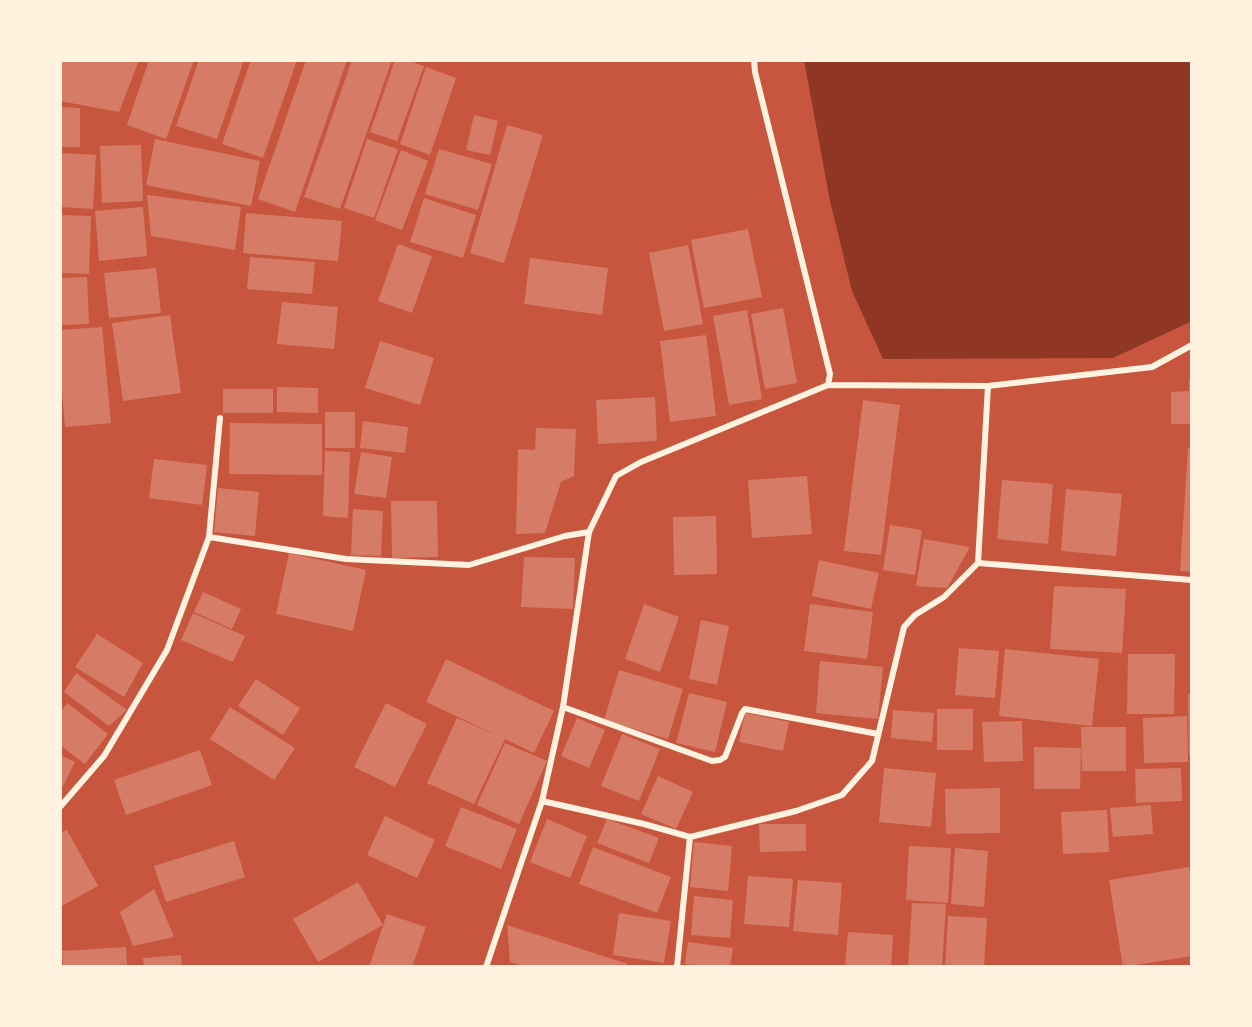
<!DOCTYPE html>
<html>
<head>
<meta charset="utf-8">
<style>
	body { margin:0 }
	#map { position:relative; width:1252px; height:1027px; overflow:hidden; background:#c8553d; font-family:"PT Sans Narrow",sans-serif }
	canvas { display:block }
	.frame { position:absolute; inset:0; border:62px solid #fff3e0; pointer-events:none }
</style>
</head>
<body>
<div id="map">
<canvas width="1252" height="1027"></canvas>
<div class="frame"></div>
</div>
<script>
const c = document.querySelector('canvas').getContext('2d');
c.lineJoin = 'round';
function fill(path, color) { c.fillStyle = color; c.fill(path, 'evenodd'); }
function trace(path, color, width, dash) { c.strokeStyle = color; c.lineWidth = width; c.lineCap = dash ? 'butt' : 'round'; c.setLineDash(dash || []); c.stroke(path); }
const water = new Path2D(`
	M804,60H1192V321L1113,358L883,359L852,291L830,201Z`);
const building = new Path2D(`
	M61,60H139L119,112L60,101V64Z
	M149,60H194L166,139L127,125Z
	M199,60H244L217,139L176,126Z
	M251,60H297L263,158L222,144Z
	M306,60H347L295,212L258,199Z
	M352,60H392L340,209L304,197Z
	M395,60H407L424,66L397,141L370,132Z
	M426,67L456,78L430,155L400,144Z
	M60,107L80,108V147H60Z
	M474,115L498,121L490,155L466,150Z
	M507,125L543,135L504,263L470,253Z
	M155,139L260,161L251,206L146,185Z
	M367,139L398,149L374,218L344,208Z
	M141,145L143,201L102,203L100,146Z
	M439,149L492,164L478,210L425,194Z
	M401,150L428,161L402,230L375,220Z
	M60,153L96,155L93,209L60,207Z
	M147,195L241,207L235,250L151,236Z
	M424,198L476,215L463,258L410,242Z
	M143,207L147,256L99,261L95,211Z
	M246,213L342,221L338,261L243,253Z
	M60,215L91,216L89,274L60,273Z
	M748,229L762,297L704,308L691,240Z
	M398,244L432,256L412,313L378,301Z
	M688,245L703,324L664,331L649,253Z
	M250,257L315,262L312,294L247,289Z
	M530,258L608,268L602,315L524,304Z
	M156,268L161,313L109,318L104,273Z
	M87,277L89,324L60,325V278Z
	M282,302L338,307L334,349L277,344Z
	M783,308L797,383L765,389L751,314Z
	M747,310L762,399L729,405L713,316Z
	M170,315L181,393L123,401L112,323Z
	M102,327L111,423L65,427L60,368V330Z
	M706,335L716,416L670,422L660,341Z
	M380,341L434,358L420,405L365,388Z
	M1189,379H1192V424H1171V392L1189,391Z
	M277,387L318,388V413L277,412Z
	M223,389H273V413H223Z
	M655,397L657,441L598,444L596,400Z
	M863,400L900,405L881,555L844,551Z
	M325,412H355V448H325Z
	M363,421L408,427L405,453L360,448Z
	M230,423L322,424V475L229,474Z
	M536,428L576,429L574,476L561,482L545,533L516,534L518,449L535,450Z
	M1188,448H1192V572L1180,571Z
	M325,451L350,452L348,518L323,516Z
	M361,452L392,457L386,498L354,494Z
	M154,459L207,465L202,505L149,498Z
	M807,476L812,534L752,538L748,480Z
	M1002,480L1053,484L1048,544L997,539Z
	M218,488L259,492L255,536L214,532Z
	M1066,489L1122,494L1116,556L1061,551Z
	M391,501H437L438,557L392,558Z
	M353,509L383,511L381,556L351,555Z
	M716,516L717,574L674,575L673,517Z
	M890,525L922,530L915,575L883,570Z
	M924,539L970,547L947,588L916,586Z
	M289,553L366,570L353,631L276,614Z
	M524,557L575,558L573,609L521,607Z
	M819,560L879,573L871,609L812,596Z
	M1054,586L1126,589L1122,653L1050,649Z
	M203,592L241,609L232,629L194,612Z
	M644,604L679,617L660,672L625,659Z
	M810,604L873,612L867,659L804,651Z
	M193,613L245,636L233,662L181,640Z
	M701,620L729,626L717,685L689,679Z
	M97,634L143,663L124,697L75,667Z
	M959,648L999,651L995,698L955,695Z
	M1005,649L1099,659L1092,726L999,716Z
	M1128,654H1175L1174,714H1127Z
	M446,659L554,711L534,753L505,739L474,804L427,783L457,718L501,737L426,702Z
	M820,661L883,667L878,719L816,713Z
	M619,670L683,689L668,739L604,720Z
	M76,673L127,710L109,726L64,692Z
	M256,679L300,708L283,735L238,706Z
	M689,693L727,702L715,752L676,743Z
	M1188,694H1192V756H1189Z
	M67,703L108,734L85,764L60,745V713Z
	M386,703L427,724L395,787L354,767Z
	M230,707L295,748L274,780L210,739Z
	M937,709H973V750H937Z
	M893,710L934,713L932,742L891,738Z
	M745,713L789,722L783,751L739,742Z
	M1187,716L1188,762L1144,763L1143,718Z
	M577,718L605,730L589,768L561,756Z
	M1022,721L1023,761L984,762L982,722Z
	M1081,727H1126V771H1082Z
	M622,734L660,749L639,801L601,786Z
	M505,743L547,761L519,824L477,805Z
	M1034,747L1081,748L1080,789H1034Z
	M200,750L212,785L126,815L114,780Z
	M60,755L75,762L60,792Z
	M884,768L936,773L931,827L879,822Z
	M1181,768L1182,801L1136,803L1135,769Z
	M658,776L693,792L676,829L641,814Z
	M1000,788V833L946,834L945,789Z
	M1151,805L1153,834L1113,837L1110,808Z
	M461,807L517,829L501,869L445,846Z
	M1107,810L1109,852L1063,854L1061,812Z
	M385,816L435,840L417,878L367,855Z
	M547,819L587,836L570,878L530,862Z
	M607,819L659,838L649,863L597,843Z
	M759,824H806V851L760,852Z
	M67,830L98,886L60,907V833Z
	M234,841L245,877L166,902L154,866Z
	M694,842L732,846L728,891L690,887Z
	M909,846L951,848L948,903L906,900Z
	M593,847L671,877L657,913L579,884Z
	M955,848L988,851L984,907L951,904Z
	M1189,867L1192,885V956L1123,967L1109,880Z
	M748,876L793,879L789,927L744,924Z
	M798,880L842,883L838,935L793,931Z
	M358,882L383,925L318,962L293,919Z
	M154,889L174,937L133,946L120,912Z
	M694,896L733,900L730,938L691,935Z
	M912,903L946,904L942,967H908Z
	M619,913L671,921L664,963L613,955Z
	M387,914L426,927L412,967H369Z
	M948,916L987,918L984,967H945Z
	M507,925L628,964L625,967H528L510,962Z
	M848,932L893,935L891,967H845Z
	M688,942L733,948L730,967H706L685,964Z
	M126,947L127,967H63L62,951Z
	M181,955L182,967H144L143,958Z`);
const minor = new Path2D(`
	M754,60L755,72L830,374L828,385
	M209,537L346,559L469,565L565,536L589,532
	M978,563L988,386
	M563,707L712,761L720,760L725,757L742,713L745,709L878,734
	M542,801L644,824L690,837L796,811L842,795L872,761L904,627L915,615L944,597L978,563L1192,580
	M60,807L104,756L167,650L209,537L220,418
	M486,967L542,801L563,707L589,532L616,476L641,462L828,385L988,386L1152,367L1192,345
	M677,967L690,837`);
fill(water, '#8f3625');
fill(building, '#d67c66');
trace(minor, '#fff3e0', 6);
</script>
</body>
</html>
